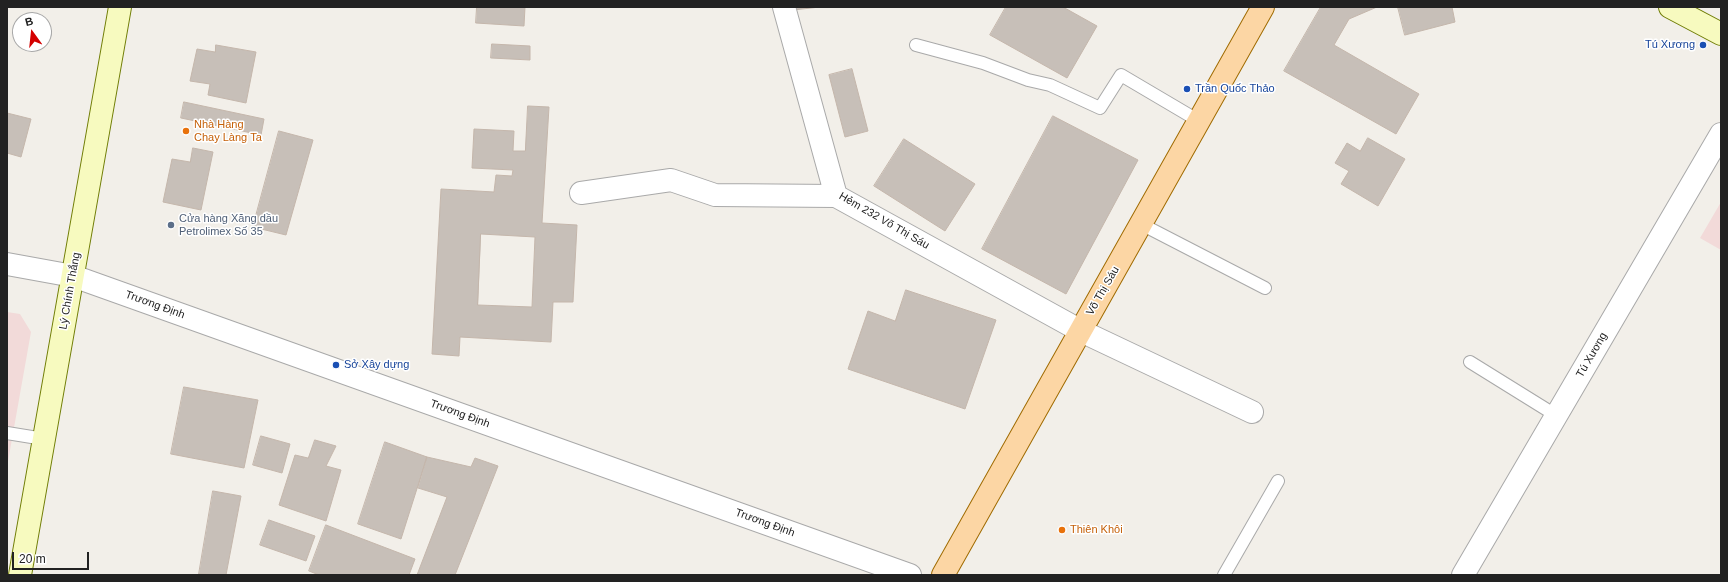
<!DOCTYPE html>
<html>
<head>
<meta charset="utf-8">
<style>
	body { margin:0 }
	#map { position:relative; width:1728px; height:582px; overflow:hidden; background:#f2efe9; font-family:Helvetica,sans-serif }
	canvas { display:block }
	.frame { position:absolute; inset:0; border:8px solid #222; pointer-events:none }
	.north { position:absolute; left:12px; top:12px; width:40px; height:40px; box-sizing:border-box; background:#fff; border:1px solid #a7a7a7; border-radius:50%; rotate:345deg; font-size:11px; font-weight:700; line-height:16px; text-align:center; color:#222 }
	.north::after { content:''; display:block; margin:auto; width:14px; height:18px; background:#d40000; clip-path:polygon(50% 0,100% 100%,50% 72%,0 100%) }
	.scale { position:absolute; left:12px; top:552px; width:77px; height:18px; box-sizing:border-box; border:2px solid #222; border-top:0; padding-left:5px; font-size:12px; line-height:14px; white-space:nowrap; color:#222; -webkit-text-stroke:3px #fff; paint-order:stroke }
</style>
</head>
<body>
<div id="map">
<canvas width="1728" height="582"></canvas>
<div class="frame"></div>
<div class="north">B</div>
<div class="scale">20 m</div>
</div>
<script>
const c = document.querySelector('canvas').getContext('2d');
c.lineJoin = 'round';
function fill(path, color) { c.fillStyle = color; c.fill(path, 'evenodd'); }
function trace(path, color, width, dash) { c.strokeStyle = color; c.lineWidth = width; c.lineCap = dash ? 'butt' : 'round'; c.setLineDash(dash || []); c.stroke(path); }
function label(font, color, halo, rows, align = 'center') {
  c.font = font + ' Helvetica,sans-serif'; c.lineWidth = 3; c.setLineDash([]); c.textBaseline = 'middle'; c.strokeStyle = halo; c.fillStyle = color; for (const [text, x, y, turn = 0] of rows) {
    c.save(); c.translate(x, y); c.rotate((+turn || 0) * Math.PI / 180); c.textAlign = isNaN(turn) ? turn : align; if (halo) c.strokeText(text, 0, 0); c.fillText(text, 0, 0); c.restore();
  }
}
const commercial = new Path2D(`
	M1721,202V250L1700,238Z
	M7,312L20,314L31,332L7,467Z`);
const building = new Path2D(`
	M477,7H525L524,26L476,23Z
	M792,7H820L793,10Z
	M1006,7H1063L1097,26L1067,78L990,35Z
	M1321,7H1377L1349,19L1334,45L1419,94L1396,134L1284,71Z
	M1398,7H1452L1455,22L1405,35Z
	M492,44L530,46V60L491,58Z
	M216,45L256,52L246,103L208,95L210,84L190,81L197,49L215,52Z
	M852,69L868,131L845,137L829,75Z
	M184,102L264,119L261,135L181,118Z
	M528,106L549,107L542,223L577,225L573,302H553L551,342L460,337L459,356L432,354L441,189L494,192L496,175L512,176L513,170L472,168L474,129L514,131L513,151H525ZM481,234L535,237L532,307L478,305Z
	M7,113L31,119L21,157L7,153Z
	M1053,116L1138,160L1066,294L982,249Z
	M279,131L313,140L286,235L253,227Z
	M1368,138L1405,159L1378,206L1341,184L1349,171L1335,163L1347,143L1360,151Z
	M904,139L975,184L945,231L874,186Z
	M193,148L213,152L201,210L163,202L172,159L190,162Z
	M906,290L996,320L965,409L848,369L868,311L895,321Z
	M184,387L258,400L244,468L171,454Z
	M261,436L290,444L282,473L253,465Z
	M315,440L336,446L326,466L341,470L326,521L279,505L295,455L308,458Z
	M385,442L427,457L401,539L358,524Z
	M427,457L471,467L475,458L498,466L455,575H417L447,497L418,488Z
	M213,491L241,496L226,575L199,574Z
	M269,520L315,536L306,561L260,545Z
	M326,525L415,559L409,575H319L309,571Z`);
const service = new Path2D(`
	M916,45L983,63L1028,80L1050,85L1100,108L1121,75L1199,121
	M1141,224L1265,288
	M1470,362L1557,416
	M7,433L44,439
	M1224,575L1278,481`);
const minor = new Path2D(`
	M784,7L836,196L1081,331L1252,412
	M581,193L671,180L715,195L836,196`);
const tertiary = new Path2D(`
	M7,264L73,276L910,575
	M1463,575L1721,134`);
const secondary = new Path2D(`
	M1670,7L1721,34
	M20,575L120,7`);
const primary = new Path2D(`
	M943,575L1263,7`);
const markers = [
	[1703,45,4,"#1a4fb4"],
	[1187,89,4,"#1a4fb4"],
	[186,131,4,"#e8710a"],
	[171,225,4,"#5c6f8a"],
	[336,365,4,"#1a4fb4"],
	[1062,530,4,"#e8710a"]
];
const transitNames = [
	["Tú Xương",1695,45,"right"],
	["Trần Quốc Thảo",1195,89],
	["Sở Xây dựng",344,365]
];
const foodNames = [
	["Nhà Hàng",194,125],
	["Chay Làng Ta",194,138],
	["Thiên Khôi",1070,530]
];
const serviceNames = [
	["Cửa hàng Xăng dầu",179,219],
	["Petrolimex Số 35",179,232]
];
const streetNames = [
	["Hẻm 232 Võ Thị Sáu",884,221,30],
	["Lý Chính Thắng",70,291,-80],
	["Võ Thị Sáu",1103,291,-60],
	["Trương Định",155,305,20],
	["Tú Xương",1592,355,-60],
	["Trương Định",460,414,20],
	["Trương Định",765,523,20]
];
fill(commercial, '#f2dad9');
fill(building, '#c7bfb8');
trace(building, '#c4b6ab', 1);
trace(service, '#a9a9a9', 14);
trace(minor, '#a9a9a9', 24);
trace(tertiary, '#a9a9a9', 24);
trace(secondary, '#707d05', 24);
trace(primary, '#a06b00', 24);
trace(service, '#fff', 12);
trace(minor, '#fff', 22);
trace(tertiary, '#fff', 22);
trace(secondary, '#f7fabf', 22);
trace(primary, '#fcd6a4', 22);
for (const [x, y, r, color] of markers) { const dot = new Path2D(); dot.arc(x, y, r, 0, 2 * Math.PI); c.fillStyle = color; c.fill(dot); trace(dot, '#fff', 1.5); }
label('11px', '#164399', '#fff', transitNames, 'left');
label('11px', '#c56008', '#fff', foodNames, 'left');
label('11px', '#4e5e75', '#fff', serviceNames, 'left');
label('11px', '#222', '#fff', streetNames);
</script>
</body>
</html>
